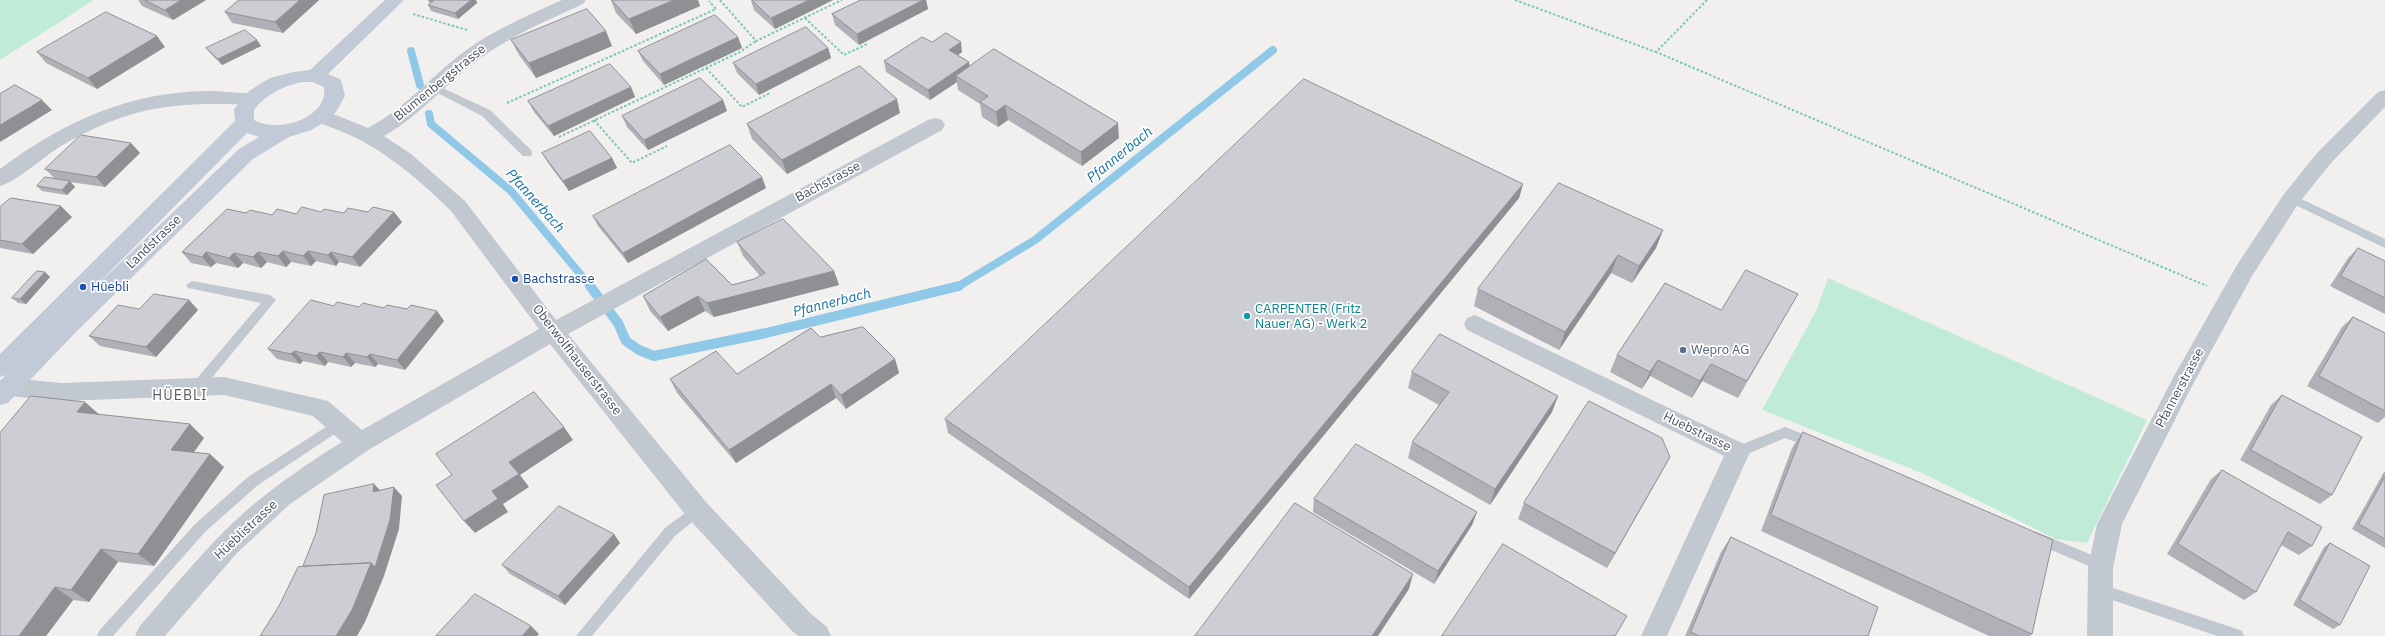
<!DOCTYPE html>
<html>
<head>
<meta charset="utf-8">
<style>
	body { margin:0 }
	canvas { display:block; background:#f2f0ef }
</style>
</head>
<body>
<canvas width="2385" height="636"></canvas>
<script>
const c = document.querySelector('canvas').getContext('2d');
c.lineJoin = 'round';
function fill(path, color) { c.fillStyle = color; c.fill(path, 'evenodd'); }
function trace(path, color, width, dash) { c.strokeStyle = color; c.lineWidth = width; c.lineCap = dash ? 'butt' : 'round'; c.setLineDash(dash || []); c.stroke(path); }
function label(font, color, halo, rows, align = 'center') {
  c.font = font + ' "IBM Plex Sans",sans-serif'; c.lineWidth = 3.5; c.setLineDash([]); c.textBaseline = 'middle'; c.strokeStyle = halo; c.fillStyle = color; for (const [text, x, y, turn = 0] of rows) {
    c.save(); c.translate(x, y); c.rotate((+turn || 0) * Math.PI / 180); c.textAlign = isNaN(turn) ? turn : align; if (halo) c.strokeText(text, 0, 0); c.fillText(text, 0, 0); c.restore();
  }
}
const green = new Path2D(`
	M0,0H94L0,60Z
	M1828,278L2147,420L2087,543L2056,539L1922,473L1762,410L1817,309Z`);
const streamFar1 = new Path2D(`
	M411,51L420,85
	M429,114L431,124L511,191L591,287
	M957,287L1035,240L1273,50`);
const stream = new Path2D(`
	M590,286L618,323L626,341L639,350L654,356L766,333L959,286`);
const path = new Path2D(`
	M720,0L756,41L842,0
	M1515,0L1656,52
	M1707,0L1656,52L2207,286
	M413,14L467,30
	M805,18L844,55L867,44
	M706,68L742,107L770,93
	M507,103L716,9L709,1
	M594,120L632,163L667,146
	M559,137L740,52L756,41`);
const lane = new Path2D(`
	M434,84L490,110L531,150L532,153L531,156H523L482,116L430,89L429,87L430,85Z
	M2291,194L2385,239V248L2287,201L2285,198Z
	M192,281L270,295L276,300L201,391H193L191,387L193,383L261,303L188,288L186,285Z
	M340,418L345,419L346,423L345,427L258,485L205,532L113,636H97L99,631L195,524L248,477Z
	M1785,427L1819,440L1820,444L1819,448L1814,449L1785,438L1743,456L1738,457L1733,456L1731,452L1733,448Z
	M697,504L702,506L704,510L702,514L675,536L592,636H576L665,528Z
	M2037,532L2106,561L2108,565L2106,569L2101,571L2032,542L2030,538L2032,534Z
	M2098,583L2237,629L2242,631L2244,636H2217L2098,595L2093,594L2091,589L2093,584Z`);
const street = new Path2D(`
	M562,0H586L583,4C548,20 510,36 478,60C445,84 420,116 384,136L411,154L465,201L556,320L928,120L935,118L942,120L945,125L942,130L568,334L706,502L810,613L827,627L831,636H798L792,631L688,518L550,344L370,449L290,504L237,553L165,636H135L139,627C174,587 208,544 248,509C278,484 309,462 342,442L313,416L224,395L62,401L8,396L0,394V380L8,378L62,383L224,377L328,401L362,430L539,329L451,211C425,185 395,159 362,141C347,133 330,127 314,121L311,116L314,111L321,109L368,128C407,107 431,76 465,51C495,29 529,15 562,0Z
	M2385,90V107L2331,163L2298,204L2252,276L2191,388L2122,524L2113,568V636H2087L2088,568L2097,524L2174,376L2237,265L2284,194L2317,153L2378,92Z
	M213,91L258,94L260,99L258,104L251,105C175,101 127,107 61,146C43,157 18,181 0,186V169C64,121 133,90 213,91Z
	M1475,315L1746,445L1750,452L1667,636H1641L1724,456L1467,330L1464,324L1467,318Z`);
const secondary = new Path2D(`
	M385,0H404L328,74L340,79L342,83L345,96L336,112L325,122L311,130L289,137L253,159L74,334L8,403L0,405V381L6,375L0,377V354L235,121L234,109L249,91L270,78L293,72L310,70ZM302,82H313L324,87C329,118 277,134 254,120V110C266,94 283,86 302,82ZM247,133L259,137L239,149L90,292Z`);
const wall = new Path2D(`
	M138,0H206L173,20L142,6Z
	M239,0H319L283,33L232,23L225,12Z
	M428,0H476L477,3L458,19L431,11L428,5L430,4Z
	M611,0H698L700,6L636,34L616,13Z
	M751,0H833L775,29L754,10Z
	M861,0H926L928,9L859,45L835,25L832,14Z
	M738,37L742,48L664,85L643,61L638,51Z
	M257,40L261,46L222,65L211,54L206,48Z
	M511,40L612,46L536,78L519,55Z
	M932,42L962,52L958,55L969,62V66L1119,138L1082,166L1008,120L998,127L982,117L980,104L958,90L957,82L930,100L886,72L884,61Z
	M165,47L97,89L46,63L37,52Z
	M828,48L831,58L759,95L737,73L733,63Z
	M631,87L635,97L554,136L534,112L528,101Z
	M723,100L727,111L648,150L627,127L622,116Z
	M900,113L787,174L752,139L747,124Z
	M131,143L140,153L105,187L70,182L75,187L67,195L42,191L37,186L55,179L45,169Z
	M542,153L612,158L617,168L569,191L548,163Z
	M1523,184L1519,198L1189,599L948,433L945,419Z
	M766,188L628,263L598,226L593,216Z
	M0,207L72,217L33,254L0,248Z
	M321,212L344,213L394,212L402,222L360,267L339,262L336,266L316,261L311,266L291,262L286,267L267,262L261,268L243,263L238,268L216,263L211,267L191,263L182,252L246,213L272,215Z
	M1663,230L1656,248L1632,283L1611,273L1559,350L1474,306L1478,289Z
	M737,242L834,271L839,285L714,317L705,311L668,331L650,311L643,296L732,285L754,279L760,276L743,256Z
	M2358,248L2385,261V314L2330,286L2348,258Z
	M45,272L50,277L26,304L18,303L12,298Z
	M1798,294L1738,398L1702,381L1692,398L1650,376L1642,389L1610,372L1617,355L1721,310Z
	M189,300L198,310L156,357L100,346L89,336L139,309Z
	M334,306L384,308L437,311L444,321L405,370L378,364L375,367L355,363L351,367L328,362L325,366L303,361L300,364L277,359L268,349Z
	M2353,317L2385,333V417L2378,423L2307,386L2342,327Z
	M820,337L895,359L899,373L846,409L836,398L736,463L677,393L670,379L737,374Z
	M1412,372L1558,396L1552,412L1490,505L1408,458L1412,442L1439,405L1408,388Z
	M2282,395L2332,495L2320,504L2240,460L2271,405Z
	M99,414L204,438L194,452L224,467L154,566L118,562L89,602L73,600L46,636H0Z
	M1803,432L2032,634L2030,636H1989L1761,531L1792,448Z
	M1670,457L1661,473L1607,568L1518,519L1524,503Z
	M2222,470L2312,546L2299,555L2281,545L2256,592L2244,600L2167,554L2211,479Z
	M2384,472H2385V548L2352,529Z
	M1314,499L1477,512L1472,525L1434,584L1313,512Z
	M1731,537L1868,636H1685L1721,552Z
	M620,543L565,605L510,574L502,565Z
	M2330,543L2340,625L2333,629L2293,605L2324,547Z`);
const shadedWall = new Path2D(`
	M181,0H206L173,20L165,10Z
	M300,0H319L283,33L275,22Z
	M471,0H476L477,3L458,19L455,13Z
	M674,0H698L700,6L636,34L629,19Z
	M809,0H833L775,29L771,18Z
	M923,0H926L928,9L859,45L857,34Z
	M606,31L612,46L536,78L529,63Z
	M157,36L165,47L97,89L88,78Z
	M738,37L742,48L664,85L660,74Z
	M257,40L261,46L222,65L218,59Z
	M961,42L962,52L951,60L949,50Z
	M828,48L831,58L759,95L756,84Z
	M969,62L970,73L956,76L957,82L930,100L928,90Z
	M631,87L635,97L554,136L548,126Z
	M897,99L900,113L787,174L782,160Z
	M42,100L52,110L0,142V125Z
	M723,100L727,111L648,150L644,140Z
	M1005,105L1008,120L998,127L996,112Z
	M1118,123L1119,138L1082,166L1081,152Z
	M131,143L140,153L105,187L96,177Z
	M612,158L617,168L569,191L563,181Z
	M762,177L766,188L628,263L623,253Z
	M70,181L75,187L67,195L62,190Z
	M1523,184L1519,198L1189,599V587Z
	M61,206L72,217L33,254L22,244Z
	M394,212L402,222L360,267L352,257Z
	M1663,230L1656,248L1632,283L1639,266Z
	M283,251L291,262L286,267L278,256Z
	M308,251L316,261L311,266L303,256Z
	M206,252L216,263L211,267L202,257Z
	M258,252L267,262L261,268L253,257Z
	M331,252L339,262L336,266L328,255Z
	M234,253L243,263L238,268L229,258Z
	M1618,255L1611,273L1559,350L1565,332Z
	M834,271L839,285L714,317L707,303Z
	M45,272L50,277L26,304L20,299Z
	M698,296L705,311L668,331L660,317Z
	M189,300L198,310L156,357L146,347Z
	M437,311L444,321L405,370L397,360Z
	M294,351L303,361L300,364L291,354Z
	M320,352L328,362L325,366L316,356Z
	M346,353L355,363L351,367L343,357Z
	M370,354L378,364L375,367L367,357Z
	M895,359L899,373L846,409L841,395Z
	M1658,360L1650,376L1642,389L1650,372Z
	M1711,364L1702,381L1692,398L1700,381Z
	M831,384L836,398L736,463L729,450Z
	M1558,396L1552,412L1490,505L1495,489Z
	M85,402L101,416L77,412Z
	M190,424L204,438L186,463L171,450Z
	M564,427L573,440L520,475L529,487L503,504L508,512L475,533L464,521L492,491L509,462Z
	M210,454L224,467L154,566L138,554Z
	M1670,457L1661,473L1607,568L1615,553Z
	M374,484L383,493L373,492Z
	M394,487L402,496L399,529L384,576L375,567Z
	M1477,512L1472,525L1434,584L1438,571Z
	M614,534L620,543L565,605L558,596Z
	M101,549L118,562L89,602L71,590Z
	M371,563L384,576L365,622L357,636H336Z
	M1413,574L1409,589L1378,636H1372Z
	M55,587L73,600L46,636H19Z
	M531,626L539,634L537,636H522Z`);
const building = new Path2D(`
	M145,0H181L165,10Z
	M239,0H300L275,22L225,12Z
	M429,0H471L455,13L428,5L433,1Z
	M612,0H674L629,19Z
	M752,0H809L771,18Z
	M861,0H923L857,34L832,14Z
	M587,9L606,31L529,63L511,40Z
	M106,12L157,36L88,78L37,52Z
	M715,15L738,37L660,74L638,51Z
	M806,27L828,48L756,84L733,63Z
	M245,30L257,40L218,59L206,48Z
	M946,33L961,42L949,50L969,62L928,90L884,61L922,37L932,42Z
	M994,49L1118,123L1081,152L1005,105L996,112L980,102L988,96L956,76Z
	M610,64L631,87L548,126L528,101Z
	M860,66L897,99L782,160L747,124Z
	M700,78L723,100L644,140L622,116Z
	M1304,79L1523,184L1189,587L945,419Z
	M15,85L42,100L0,125V94Z
	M590,131L612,158L563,181L542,153Z
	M81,135L131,143L96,177L45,169Z
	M730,145L762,177L623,253L593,216Z
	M45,177L70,181L62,190L37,186Z
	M1559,183L1663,230L1639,266L1618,255L1565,332L1478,289Z
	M11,198L61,206L22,244L0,240V207Z
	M302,207L321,212L324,209L344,213L348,208L368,212L373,207L394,212L352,257L331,252L328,255L308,251L303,256L283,251L278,256L258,252L253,257L234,253L229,258L206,252L202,257L182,252L227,209L246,213L250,210L272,215L277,209L296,214Z
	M783,219L834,271L707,303L698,296L660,317L643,296L706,259L732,285L754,279L765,273L737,242Z
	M2358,248L2385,261V298L2341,276Z
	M1746,270L1798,294L1747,381L1711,364L1700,381L1658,360L1650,372L1617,355L1665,283L1721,310Z
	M37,271L45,272L20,299L12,298Z
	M154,294L189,300L146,347L89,336L118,305L139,309Z
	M311,300L334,306L337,302L359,307L363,303L384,308L387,305L407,309L411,305L437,311L397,360L370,354L367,357L346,353L343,357L320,352L316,356L294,351L291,354L268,349Z
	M2353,317L2385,333V411L2319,376Z
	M863,327L895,359L841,395L831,384L729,450L670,379L716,351L737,374L811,328L820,337Z
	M1440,334L1558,396L1495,489L1412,442L1449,392L1412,372Z
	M534,392L564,427L509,462L519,474L492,491L498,499L464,521L436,485L452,475L436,454Z
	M2282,395L2362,437L2332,495L2251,450Z
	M31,396L85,402L77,412L190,424L171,450L210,454L138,554L101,549L71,590L55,587L19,636H0V433Z
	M1589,401L1662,438L1670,457L1615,553L1524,503Z
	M1803,432L2053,540L2032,634L1771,515Z
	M1356,444L1477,512L1438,571L1314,499Z
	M2222,470L2322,527L2312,546L2288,532L2256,592L2178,544Z
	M2385,477V539L2359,524Z
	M374,484L373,492L394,487L390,520L375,567L371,563L303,566L316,533L324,495Z
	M1295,503L1413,574L1372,636H1195Z
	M559,506L614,534L558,596L502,565Z
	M1731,537L1878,607L1868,636H1699L1691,632Z
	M2330,543L2370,566L2340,625L2300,600Z
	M1503,544L1627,616L1615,636H1442Z
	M371,563L352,610L336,636H260L279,606L298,567Z
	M475,594L531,626L522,636H436Z`);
const markers = [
	[515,279,4,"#1a4fb4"],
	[83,287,4,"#1a4fb4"],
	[1247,316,4,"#0f9aa8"],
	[1683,350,4,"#5c6f8a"]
];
const streetNames = [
	["Blumenbergstrasse",440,83,-39],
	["Bachstrasse",828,182,-28],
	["Landstrasse",154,242,-44],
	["Oberwolfhauserstrasse",577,360,52],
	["Pfannerstrasse",2180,388,-62],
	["Huebstrasse",1697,432,26],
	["Hüeblistrasse",246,530,-43]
];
const transitNames = [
	["Bachstrasse",523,279],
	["Hüebli",91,287]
];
const cultureNames = [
	["CARPENTER (Fritz",1255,309],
	["Nauer AG) - Werk 2",1255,324]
];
const serviceNames = [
	["Wepro AG",1691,350]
];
const waterNames = [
	["Pfannerbach",1120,155,-39],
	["Pfannerbach",535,201,48],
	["Pfannerbach",832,303,-14]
];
const neighbourhoodNames = [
	["HÜEBLI",180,396]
];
fill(green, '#c0ecd7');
trace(streamFar1, '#90c9e7', 8);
trace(stream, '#90c9e7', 10);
trace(path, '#7ac8ac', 2, [2.5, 2]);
fill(lane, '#c1c8d0');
fill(street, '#c1c8d0');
fill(secondary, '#c3cad7');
fill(wall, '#afb1b6');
fill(shadedWall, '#8f9094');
fill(building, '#ccced4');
trace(building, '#8f9094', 1);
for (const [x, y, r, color] of markers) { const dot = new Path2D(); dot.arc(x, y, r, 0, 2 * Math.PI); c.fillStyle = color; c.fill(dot); trace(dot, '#fff', 1.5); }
label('13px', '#48505c', '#fff', streetNames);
label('13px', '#164399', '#fff', transitNames, 'left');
label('13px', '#0d838f', '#fff', cultureNames, 'left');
label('13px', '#4e5e75', '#fff', serviceNames, 'left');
label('italic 14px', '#1572a2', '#fff', waterNames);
c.letterSpacing = '1px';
label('14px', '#5c5f64', '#fff', neighbourhoodNames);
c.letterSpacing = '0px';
</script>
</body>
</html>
